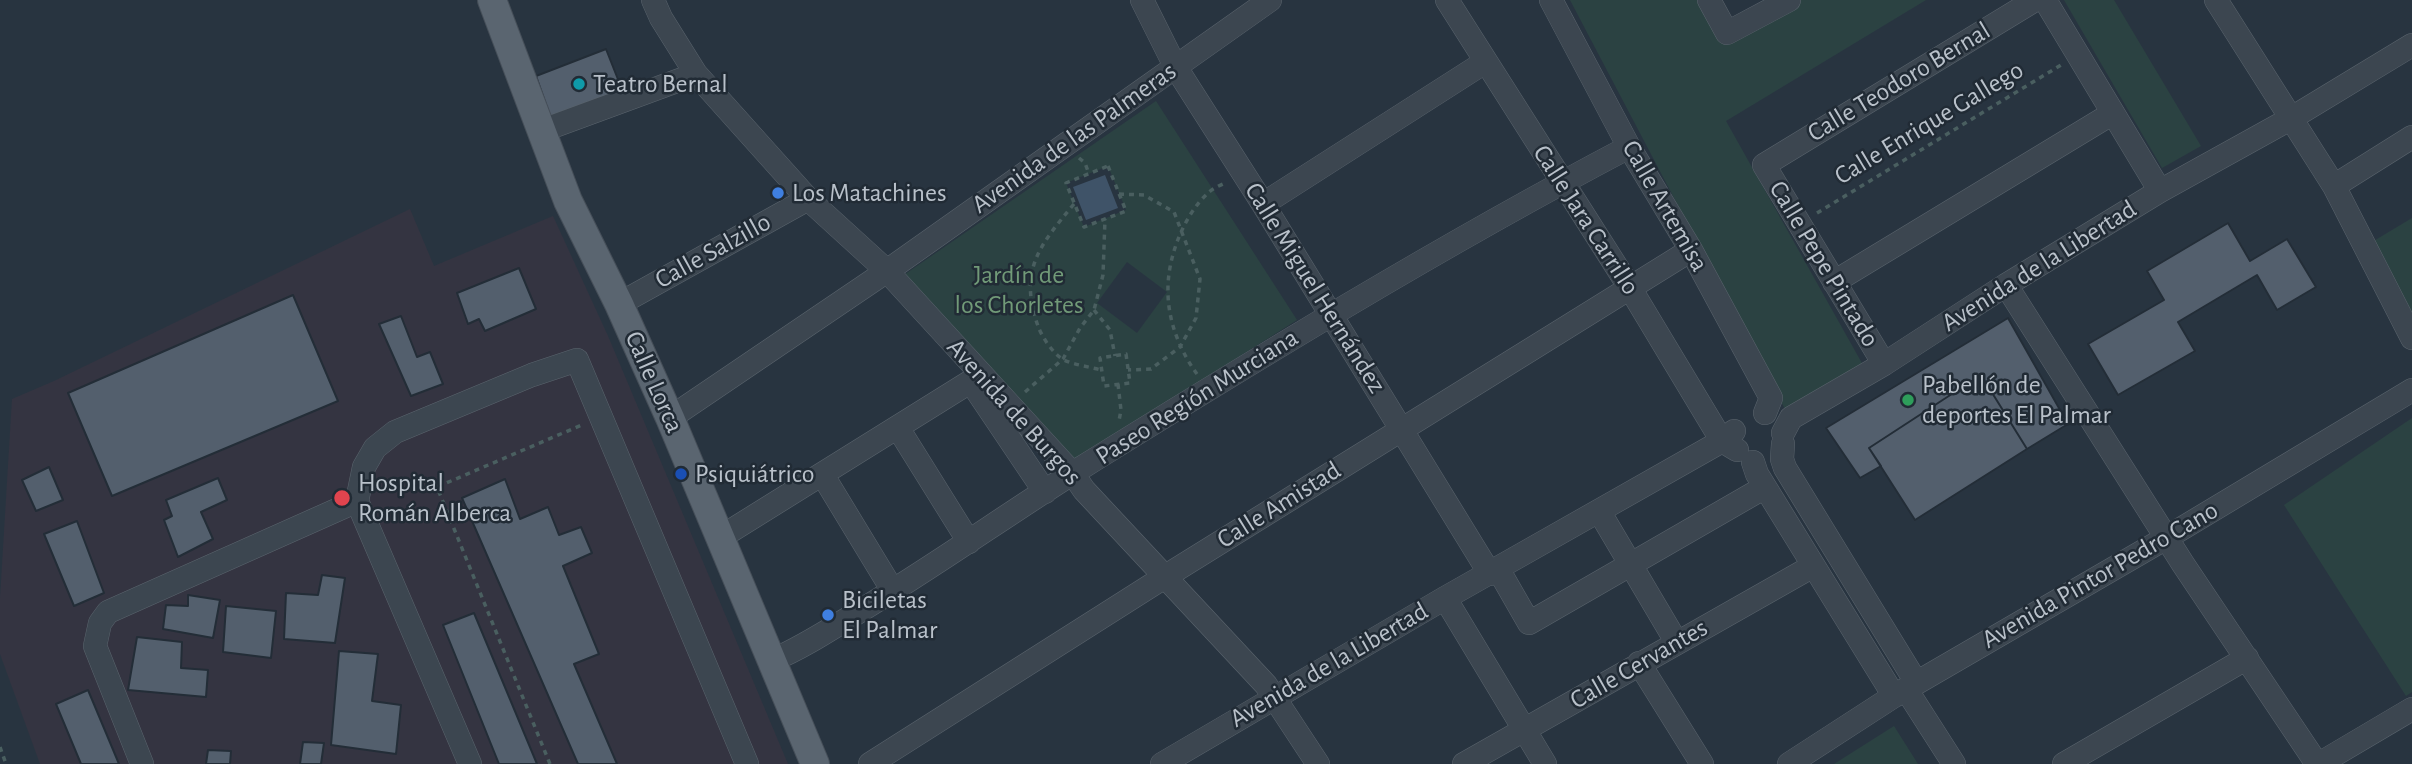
<!DOCTYPE html>
<html>
<head>
<meta charset="utf-8">
<style>
	body { margin:0 }
	canvas { display:block; background:#283440 }
</style>
</head>
<body>
<canvas width="2412" height="764"></canvas>
<script>
const c = document.querySelector('canvas').getContext('2d');
c.lineJoin = 'round';
function fill(path, color) { c.fillStyle = color; c.fill(path, 'evenodd'); }
function trace(path, color, width, dash) { c.strokeStyle = color; c.lineWidth = width; c.lineCap = dash ? 'butt' : 'round'; c.setLineDash(dash || []); c.stroke(path); }
function label(font, color, halo, rows, align = 'center') {
  c.font = font + ' "Alegreya Sans",sans-serif'; c.lineWidth = 5; c.setLineDash([]); c.textBaseline = 'middle'; c.strokeStyle = halo; c.fillStyle = color; for (const [text, x, y, turn = 0] of rows) {
    c.save(); c.translate(x, y); c.rotate((+turn || 0) * Math.PI / 180); c.textAlign = isNaN(turn) ? turn : align; if (halo) c.strokeText(text, 0, 0); c.fillText(text, 0, 0); c.restore();
  }
}
const medical = new Path2D(`
	M410,209L434,266L553,216L608,336L788,764H40L0,654V598L12,399L54,381Z`);
const green = new Path2D(`
	M1570,0H1701L1723,41L1795,0H1926L1726,121L1863,365L1786,411Z
	M2064,0H2114L2201,146L2162,168Z
	M1156,101L1297,320L1071,463L901,277ZM1108,166L1126,210L1084,227L1066,183ZM1127,262L1167,292L1137,333L1097,303Z
	M2412,218V322L2367,245Z
	M2412,418V692L2406,696L2284,505Z
	M1894,726L1918,764H1834Z`);
const water = new Path2D(`
	M1105,175L1118,208L1086,220L1073,187Z`);
const building = new Path2D(`
	M606,49L623,92L551,119L536,76Z
	M2228,223L2250,261L2287,239L2316,287L2277,310L2257,275L2178,322L2195,351L2118,395L2088,344L2164,300L2147,271Z
	M519,268L536,309L485,331L479,319L468,324L457,293Z
	M293,295L338,401L112,496L68,393Z
	M401,316L417,357L430,352L443,384L411,396L379,324Z
	M2008,318L2068,424L2027,449L1981,375L1869,448L1881,466L1860,478L1826,428Z
	M1981,375L2027,449L1915,520L1869,448Z
	M49,467L63,500L36,511L22,480Z
	M218,478L227,500L201,512L213,539L178,557L164,520L172,516L166,500Z
	M505,479L520,519L548,507L559,535L581,527L592,553L563,566L599,654L574,664L617,764H578L462,498Z
	M77,521L104,593L74,606L44,534Z
	M322,575L345,578L335,643L284,639L286,593L318,595Z
	M188,595L220,600L213,638L163,629L166,605L188,606Z
	M226,606L276,611L271,658L223,652Z
	M474,613L537,764H499L443,625Z
	M137,637L182,642L181,668L208,670L206,697L128,690Z
	M339,651L378,654L372,701L401,705L396,754L331,745Z
	M88,690L119,764H81L56,704Z
	M303,742L324,743L321,764H300Z
	M208,750L231,751L230,764H206Z`);
const path = new Path2D(`
	M1079,158L1085,163L1089,174
	M1108,166L1126,211L1084,227L1066,183Z
	M1119,194L1144,195L1174,212L1200,279L1196,318L1180,347L1151,369L1128,370
	M1074,204C1040,245 1018,270 1038,326C1042,337 1053,354 1064,360C1075,365 1090,367 1101,370
	M1817,213L2061,65
	M1094,310L1110,330L1115,356
	M1126,354L1130,383L1104,386L1100,358Z
	M1197,374C1180,351 1168,321 1168,292C1167,259 1183,216 1208,193C1213,188 1221,185 1227,182
	M1118,384L1121,410L1119,421
	M1025,392L1063,359L1080,328L1094,310L1103,275L1105,219
	M0,747L6,764
	M550,764L437,487L584,424`);
const minor = new Path2D(`
	M653,0L661,18L696,74L808,199L887,271L1073,474L1084,490L1266,685L1318,764
	M1142,0L1175,66L1263,204L1490,574
	M1447,0L1630,288L1722,441L1737,450
	M1551,0L1629,147L1691,250L1771,398L1765,413
	M1709,0L1727,33L1789,0
	M2045,0L2160,191
	M2216,0L2334,186L2412,338
	M541,131L696,74
	M2334,186L2412,137
	M1263,204L1485,62
	M1834,282L2113,113
	M2006,285L2183,564L2317,764
	M619,304L808,199
	M1884,364L1764,165L2035,0
	M971,382L1045,492
	M670,418L887,271L1270,0
	M898,428L969,542
	M1783,433L1791,418L1884,364L2006,285L2160,191L2290,119L2412,45
	M1783,444L1782,459L1785,468L1916,682
	M1753,462L1757,474L1894,696
	M822,474L893,591
	M1599,511L1677,643
	M721,537L981,375
	M1498,569L1529,623L1765,487
	M1445,598L1545,764
	M773,660C804,647 832,628 860,611C933,567 1002,518 1073,473C1256,359 1439,247 1629,147
	M1639,663L1702,764
	M1906,689L1954,764
	M142,764L95,646L100,623L108,612L357,501
	M470,764L357,501L364,467L375,448L395,432L532,375L577,360L747,764
	M870,764L1166,576L1691,250
	M1162,764L1445,598L1722,441L1734,431
	M1464,764L1813,566
	M1789,764L1894,696L2166,538L2412,390
	M2064,764L2247,658
	M2319,764L2412,709`);
const major = new Path2D(`
	M492,0L568,201L619,304L670,418L815,764`);
const markers = [
	[579,84,7,"#0f9aa8"],
	[778,193,7,"#3f7fe0"],
	[1908,400,7,"#2e9e5b"],
	[681,474,7,"#1a4fb4"],
	[342,498,9,"#e0444e"],
	[828,615,7,"#3f7fe0"]
];
const streetNames = [
	["Calle Teodoro Bernal",1899,82,-31],
	["Calle Enrique Gallego",1929,123,-31],
	["Avenida de las Palmeras",1074,138,-35],
	["Calle Artemisa",1665,206,60],
	["Calle Jara Carrillo",1586,220,57],
	["Calle Salzillo",713,251,-29],
	["Calle Pepe Pintado",1824,264,59],
	["Avenida de la Libertad",2039,266,-32],
	["Calle Miguel Hernández",1315,288,58],
	["Calle Lorca",654,382,66],
	["Paseo Región Murciana",1197,397,-32],
	["Avenida de Burgos",1014,412,48],
	["Calle Amistad",1279,505,-32],
	["Avenida Pintor Pedro Cano",2100,575,-30],
	["Calle Cervantes",1639,664,-30],
	["Avenida de la Libertad",1329,665,-30]
];
const poiNames = [
	["Teatro Bernal",593,84],
	["Los Matachines",792,193],
	["Pabellón de",1922,385],
	["deportes El Palmar",1922,415],
	["Psiquiátrico",695,474],
	["Hospital",358,483],
	["Román Alberca",358,513],
	["Biciletas",842,600],
	["El Palmar",842,630]
];
const parkNames = [
	["Jardín de",1019,275],
	["los Chorletes",1019,305]
];
fill(medical, '#343441');
fill(green, '#2b4242');
fill(water, '#3f5368');
fill(building, '#535f6d');
trace(building, '#232d37', 2);
trace(minor, '#5a646d', 24);
trace(major, '#464f59', 30);
trace(path, '#4a5f60', 3.5, [5, 5]);
trace(minor, '#3c4650', 23);
trace(major, '#5a6570', 28);
for (const [x, y, r, color] of markers) { const dot = new Path2D(); dot.arc(x, y, r, 0, 2 * Math.PI); c.fillStyle = color; c.fill(dot); trace(dot, '#212b35', 2.5); }
label('26px', '#b9c1ca', '#212b35', streetNames);
label('26px', '#b9c1ca', '#212b35', poiNames, 'left');
label('26px', '#719a78', '#212b35', parkNames);
</script>
</body>
</html>
